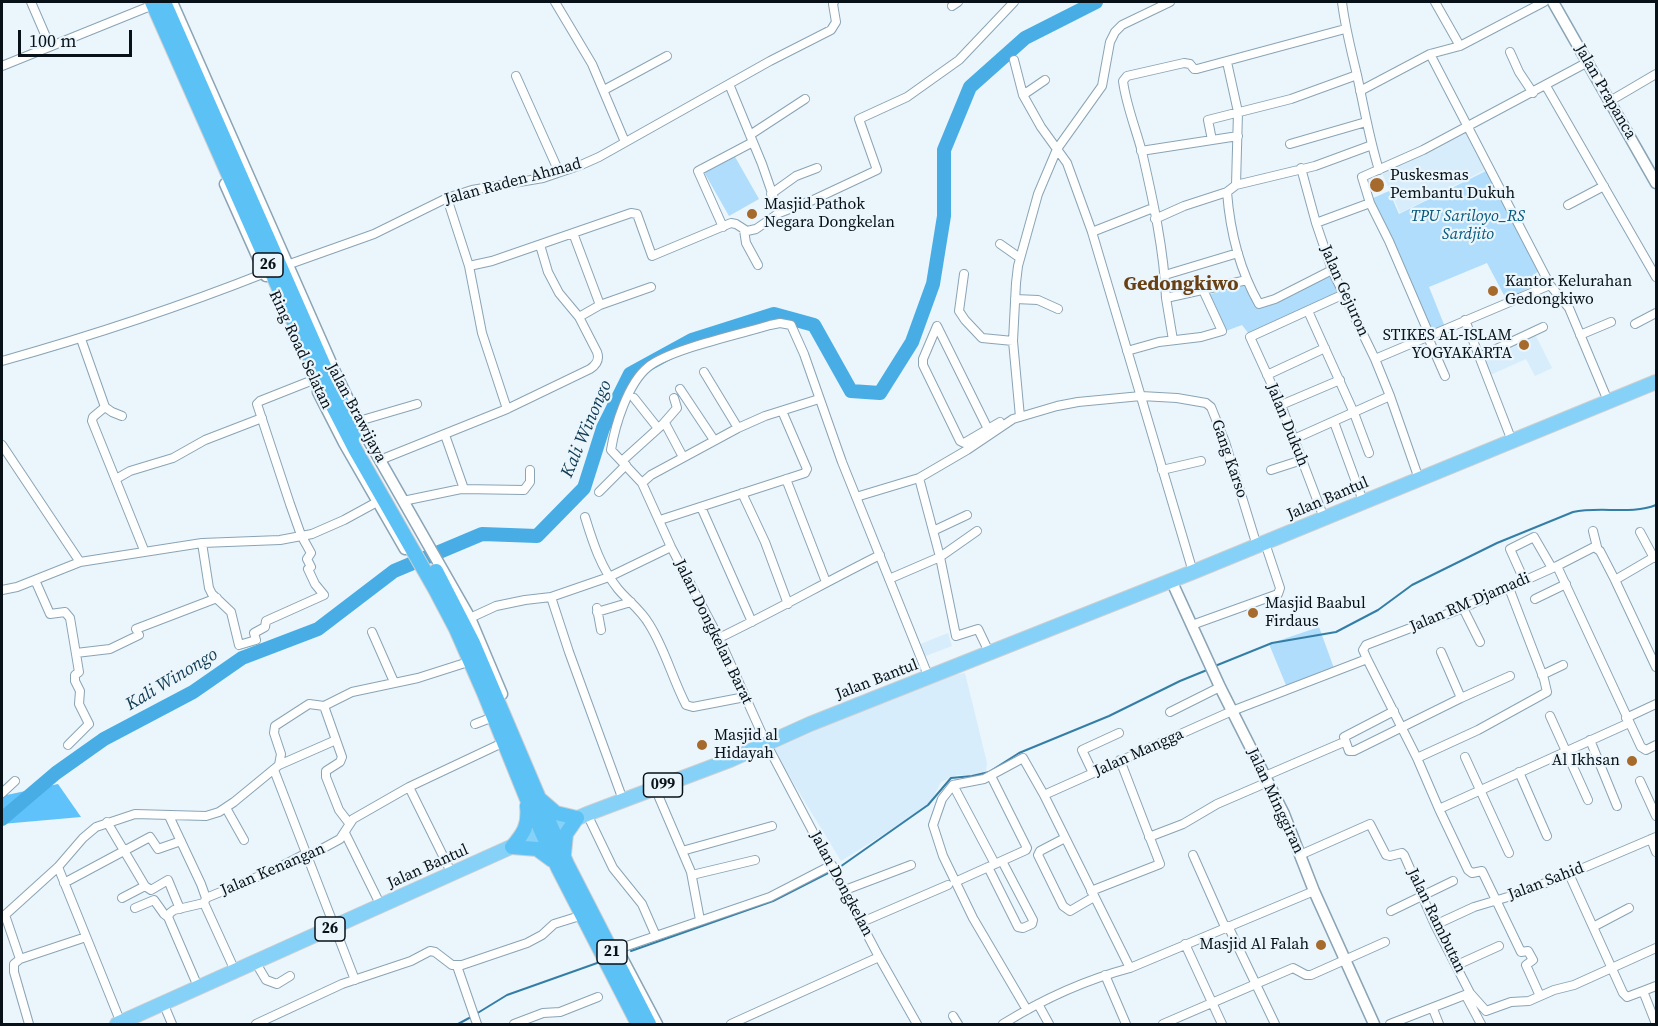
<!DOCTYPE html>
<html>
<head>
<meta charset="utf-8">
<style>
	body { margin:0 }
	#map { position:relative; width:1658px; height:1026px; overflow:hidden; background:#eaf5fc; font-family:"Source Serif 4",serif }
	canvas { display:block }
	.frame { position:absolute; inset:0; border:3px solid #071117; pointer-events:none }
	.scale { position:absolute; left:18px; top:30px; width:114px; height:27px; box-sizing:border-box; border:3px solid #071117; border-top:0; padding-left:8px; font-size:18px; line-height:21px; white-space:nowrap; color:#071117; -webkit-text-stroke:4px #eaf5fc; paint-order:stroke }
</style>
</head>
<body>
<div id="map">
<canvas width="1658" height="1026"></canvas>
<div class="frame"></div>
<div class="scale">100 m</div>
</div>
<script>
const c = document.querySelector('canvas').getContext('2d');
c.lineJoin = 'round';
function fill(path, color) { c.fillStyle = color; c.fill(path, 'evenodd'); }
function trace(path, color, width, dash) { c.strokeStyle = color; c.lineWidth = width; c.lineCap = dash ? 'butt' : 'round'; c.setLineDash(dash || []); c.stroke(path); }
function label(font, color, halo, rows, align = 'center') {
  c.font = font + ' "Source Serif 4",serif'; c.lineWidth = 4.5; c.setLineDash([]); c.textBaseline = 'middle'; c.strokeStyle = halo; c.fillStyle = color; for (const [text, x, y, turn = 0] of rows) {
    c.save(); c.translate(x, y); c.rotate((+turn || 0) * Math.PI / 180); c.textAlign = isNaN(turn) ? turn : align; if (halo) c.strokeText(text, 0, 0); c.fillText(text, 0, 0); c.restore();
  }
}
const built = new Path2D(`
	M1465,130L1487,169L1400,213L1381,171Z
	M1534,332L1552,368L1535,376L1526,359L1488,376L1480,358Z
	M948,633L952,646L923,657L918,645Z
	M965,673L987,763L986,771L973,775H957L941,782L929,806L841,861L772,748L941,677Z`);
const green = new Path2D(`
	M734,155L759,199L729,216L704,172Z
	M1488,170L1539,271L1532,276L1536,285L1506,299L1487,263L1429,287L1445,327L1431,333L1371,199L1389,191L1399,214Z
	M1331,276L1341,295L1249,334L1242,325L1223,332L1207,295L1250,284L1258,304L1283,296Z
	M1319,627L1335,671L1288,690L1269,644Z`);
const forest = new Path2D(`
	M58,784L81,817L2,824V796Z`);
const stream = new Path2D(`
	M1215,666L1272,643L1336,632L1378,610L1412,585L1497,543L1573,512C1600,506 1631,515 1656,505
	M837,869L928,805L951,778L972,776L989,772L1019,753L1109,716L1180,681L1207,670
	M631,951L773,901L832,871
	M476,1014L507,995L600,962
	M458,1024L471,1017`);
const river = new Path2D(`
	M2,819L56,773L104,739L193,692L242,658L318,629L394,571L482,534L537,536L584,488L603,428L630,374L692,340L774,314L814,325L851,391L880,393L912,342L933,284L944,216V150L970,87L1025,38L1096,2`);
const minor = new Path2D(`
	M31,2L50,46
	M555,2L592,64L625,142
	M1342,2C1345,27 1351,50 1357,75C1364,107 1369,138 1379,170
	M1435,2L1460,46
	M952,6L958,2
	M1510,52L1519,72L1533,93
	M1430,54L1550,285L1569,308L1608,401
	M1014,60L1023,95L1041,127L1067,163L1092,232L1193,572
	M1227,62L1238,112L1236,185
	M2,66L148,7
	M516,76L559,172
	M729,84L762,164L779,213
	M1546,86L1656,277
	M604,90L667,56
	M1360,91L1430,54L1460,46L1544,2
	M1023,95L1045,80
	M1610,101L1656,74
	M750,135L805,99
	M1212,140L1208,120L1291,99L1357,75
	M1290,144L1366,122
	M1141,151L1238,136
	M1301,168L1316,223L1332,270L1375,359L1390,396L1419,479
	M1227,192C1230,231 1239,269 1259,304L1275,299L1332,270
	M771,194L796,176L817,168
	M447,198L469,266L482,333L507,409
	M1568,205L1604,186
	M1155,219L1184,206L1227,192L1236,185L1315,166L1372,145
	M1316,223L1370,203
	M723,227L698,171L753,142
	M744,230L746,243L758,265
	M1092,232L1153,208
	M573,233L600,305
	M1000,244L1020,258
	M287,265L374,234L447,198L472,190L543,178L581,165L599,157L770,61L831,30L836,22L833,4L834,2
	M469,266L492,261L631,213L637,214L652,256L731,223L736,224L747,231L756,229L779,213L813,200L877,170L859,119L907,97L959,60L1014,2
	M964,274L959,311L965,320L982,338L1013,341
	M1165,275L1238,253
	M1247,280L1166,298C1164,250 1153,200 1142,152C1136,129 1126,105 1123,81L1127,76L1184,63L1190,64L1194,69H1197L1345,29
	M1166,298L1173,340
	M1015,299L1038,300L1058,309
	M1308,311L1354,413L1369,453
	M579,317L600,305L651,287
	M1465,320L1512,441
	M1635,324L1656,313
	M1429,334L1389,241L1370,203L1362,177L1423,150L1588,62
	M1427,335L1445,376
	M1580,335L1611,322
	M81,339L105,407L112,412L122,416
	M1127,351L1159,342L1201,337L1222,331L1203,290
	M1479,357L1543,327
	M1375,359L1550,285
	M2,361C91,336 179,307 265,273
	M704,372L738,428
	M1267,375L1325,348
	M680,389L714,440
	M634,398L657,427
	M819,399L765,416L738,428L651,475L642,483L671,547L719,638L766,743L879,957L917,1024
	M1281,405L1340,380
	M105,407L93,417L92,421L144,550
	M1020,417L1013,341L1016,283L1018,266L1038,194L1057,149L1102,86L1110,42L1115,32L1122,25L1170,2
	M359,421L417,404
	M1334,422L1363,501
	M663,424L677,408L674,398
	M988,429L937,326L923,359V365L960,441L964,443L1000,422
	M445,435L464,489
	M1294,439L1390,396
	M2,445L80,562L202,543L280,540L312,534L344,520L377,502
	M380,460L507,409L590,369C596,365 600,360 597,352L579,317L559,293L548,272L540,245
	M622,461L663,424L666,425L683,457
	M1162,470L1201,461
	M1271,470L1302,460
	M919,478L940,557L956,636L978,629L989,652
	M116,479L130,471L173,458L205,440L262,418
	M786,479L826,582
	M642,483L611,450C615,425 628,383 648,367C670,349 741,334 770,325L780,323L791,325L804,354L842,462L929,678
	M599,492L626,465
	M742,493L765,542L788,604
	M856,497L919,478L967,450L1013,419L1057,406L1078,402L1141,396L1177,398L1206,403L1211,407L1225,442L1257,546
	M403,501L461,489L524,490L530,482V470
	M701,507L752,622
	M585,517C593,543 601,568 618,589C628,601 641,610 649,624C665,649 672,678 686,705L693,707L745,697
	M1324,518L1281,405L1250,337L1344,294
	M660,520L805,473L807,469L782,411
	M933,531L967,515
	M1593,531L1597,547
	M1640,532L1654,558
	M202,543L209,588L212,594L231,612L239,645L256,640L254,633L265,627L266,621L324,595L315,584L308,569L311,567L307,559L311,553L301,535L290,504L257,404L260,401L313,380
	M1557,566L1641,747L1646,750L1656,745
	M889,579L940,557L977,531
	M35,580L50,614L65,612L70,618L79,672L75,675V681L80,691L79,704L89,724L68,745
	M1524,580L1510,549L1534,537L1552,568
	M1615,580L1656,556
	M2,590L17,587L80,562
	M551,597L569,652L623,800
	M1535,599L1566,584
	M597,608L601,630
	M1463,608L1480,642
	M597,612L631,602
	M470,618L496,606L525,600L551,597L609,577L671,547
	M1192,625L1278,594L1280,588L1265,543
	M136,629L217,598
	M372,632L394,682
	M719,638C773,612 826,582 880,555
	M76,653L110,649L139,635
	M1367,659L1417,758L1439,809L1468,870L1472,873L1482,871L1521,952L1528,951L1533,960L1526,965L1540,996
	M1542,675L1563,665
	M1461,698L1510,676
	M324,706L342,757L340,762L326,771V777L339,810L349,823
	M1394,711L1344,737L1349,751H1354L1461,698L1441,652
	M1170,712L1220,687
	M1550,716L1588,800
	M1626,718L1656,704
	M475,724L488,719
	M1590,740L1617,806
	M1465,757L1509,853
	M1417,758L1478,730L1547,692L1544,679L1509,588
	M279,765L336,740
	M274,770L355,980
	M1519,772L1547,836
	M1093,773L1082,750L1119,733
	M1265,776L1344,742
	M1640,781L1656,816
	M953,785L995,864
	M409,787L452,874
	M655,788L691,872L700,920
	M2,793L15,781
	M1044,795L1232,711L1367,659L1363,650L1366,645L1463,608L1557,566L1594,547L1600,551L1615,580L1656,667
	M226,808L244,840
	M1439,809L1629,723
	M587,814L613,868L642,904L656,936
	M169,816L201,884L206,898
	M107,822L145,886L151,890L168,880L180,909
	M345,833L381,906
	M1149,837L1183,824L1217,804L1268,782
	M1065,838L1040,851L1038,855L1063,906L1070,911L1094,897
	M1651,839L1656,852
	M682,851L772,826
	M1193,855L1225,927
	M1300,855L1370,824L1386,855L1390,856L1402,853L1404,855L1435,925L1470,993L1390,1024
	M58,867L121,1023
	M988,867L1018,927L1023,928L1032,924L1033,920L1002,861
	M1569,874L1623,993L1627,997L1643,991
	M692,875L755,860
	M955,882L1026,850L1027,848L991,776
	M64,883L150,837L158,849L181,841
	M845,890L911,865
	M1091,891L1160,864L1120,760
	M122,898L145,886
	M204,903L236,973
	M135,908L154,900L164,914L168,917L199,989
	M1391,911L1453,881
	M168,917L170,913L174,910L204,903L206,898L274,870L303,855L307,857L340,839L353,819L409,787L498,745
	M862,922L948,885
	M1435,925L1474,907L1511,896L1569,874L1656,837
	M1228,926L1275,1024
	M1593,927L1629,908
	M1185,944L1222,1024
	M618,949L770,897L832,865
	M20,959L5,915L58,867L83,838L96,827L135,814L206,816L219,812L234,802L279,765L281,754L274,733L275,726L309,704L324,706L352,692L418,678L465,663
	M256,963L266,980L277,984L290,976
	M1457,965L1499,946
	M457,966L477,1024
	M1105,975L1126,1024
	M1656,986L1643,991L1656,1024
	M1470,993L1486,1011L1511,1002L1529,1001L1554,990L1574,985L1656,948
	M1466,996L1481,1024
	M1038,1004L1049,1024
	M164,1005L172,1024
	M1433,1009L1439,1024
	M1027,1010L973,918L943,856L933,825L942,799L953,785L984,779L1023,758L1044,795L1130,968
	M953,1016L958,1024
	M29,1024L14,972V964L20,959L86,937
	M256,1024L342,984L411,961L430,951L435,952L452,965H462L527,943L542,935L554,924L583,915
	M514,1024L543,1013L560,1012L598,997
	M731,1024L879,957
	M1003,1024C1043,999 1085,980 1130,968L1314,891
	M1163,1024L1293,968L1306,975H1311L1385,942`);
const tertiary = new Path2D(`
	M172,2L336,374L365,434L470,618L502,694
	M1553,2L1656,183
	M225,184L266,276
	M318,392L344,443L405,549
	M1171,580L1220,687L1284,814L1314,891L1374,1024
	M621,956L657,1024`);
const primary = new Path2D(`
	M552,829L587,814L730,760L810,724L1193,572L1656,382
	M117,1024L542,833`);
const trunk = new Path2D(`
	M152,2L318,377L355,449L435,589L456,629L484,693L526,797L558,868L638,1024
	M164,2L324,366L358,435
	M436,571L473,643L567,864L649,1024
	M541,800L556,813L577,818
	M512,847C524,833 529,825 527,806
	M512,847L537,849L552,860
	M564,854L566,834L577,818`);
const markers = [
	[1377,185,8,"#a66b2c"],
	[752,214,6,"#a66b2c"],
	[1493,291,6,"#a66b2c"],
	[1524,345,6,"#a66b2c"],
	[1253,613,6,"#a66b2c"],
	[702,745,6,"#a66b2c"],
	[1632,761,6,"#a66b2c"],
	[1321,945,6,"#a66b2c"]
];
const shields = [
	[268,265,30],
	[663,785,39],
	[330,929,30],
	[612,952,30]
];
const shieldNames = [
	["26",268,265],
	["099",663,785],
	["26",330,929],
	["21",612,952]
];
const streetNames = [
	["Jalan Prapanca",1605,92,60],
	["Jalan Raden Ahmad",513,182,-15],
	["Jalan Gejuron",1344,291,66],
	["Ring Road Selatan",300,350,65],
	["Jalan Brawijaya",356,413,62],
	["Jalan Dukuh",1287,425,68],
	["Gang Karso",1229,459,71],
	["Jalan Bantul",1328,499,-23],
	["Jalan RM Djamadi",1470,603,-23],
	["Jalan Dongkelan Barat",713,632,64],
	["Jalan Bantul",877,680,-21],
	["Jalan Mangga",1139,753,-24],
	["Jalan Minggiran",1275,801,65],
	["Jalan Bantul",428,867,-24],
	["Jalan Kenangan",273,870,-23],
	["Jalan Sahid",1546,882,-21],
	["Jalan Dongkelan",841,884,62],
	["Jalan Rambutan",1436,921,64]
];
const poiNames = [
	["Puskesmas",1390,176],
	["Pembantu Dukuh",1390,194],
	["Masjid Pathok",764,205],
	["Negara Dongkelan",764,223],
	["Kantor Kelurahan",1505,282],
	["Gedongkiwo",1505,300],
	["STIKES AL-ISLAM",1512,336,"right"],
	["YOGYAKARTA",1512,354,"right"],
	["Masjid Baabul",1265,604],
	["Firdaus",1265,622],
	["Masjid al",714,736],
	["Hidayah",714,754],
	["Al Ikhsan",1620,761,"right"],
	["Masjid Al Falah",1309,945,"right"]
];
const parkNames = [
	["TPU Sariloyo_RS",1468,217],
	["Sardjito",1468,235]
];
const waterNames = [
	["Kali Winongo",587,429,-67],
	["Kali Winongo",172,680,-31]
];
const quarterNames = [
	["Gedongkiwo",1181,285]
];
fill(built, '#d8edfb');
fill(green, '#b0ddfb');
fill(forest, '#5fc2fa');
trace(stream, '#347ea6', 2);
trace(river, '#48ade4', 14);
trace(minor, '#8aa4b5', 10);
trace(tertiary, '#8aa4b5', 13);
trace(primary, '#cdcfd1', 16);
trace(trunk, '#cdcfd1', 16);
trace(minor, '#fff', 8);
trace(tertiary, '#fff', 10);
trace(primary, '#85d1f8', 14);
trace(trunk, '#5cc2f6', 14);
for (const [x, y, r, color] of markers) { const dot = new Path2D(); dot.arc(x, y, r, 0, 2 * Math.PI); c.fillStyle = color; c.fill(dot); trace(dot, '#eaf5fc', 2); }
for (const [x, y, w] of shields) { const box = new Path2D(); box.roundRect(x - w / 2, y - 12, w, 24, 4.5); c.fillStyle = '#eaf5fc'; c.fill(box); trace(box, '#071117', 1.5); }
label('bold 15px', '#071117', null, shieldNames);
label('16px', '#071117', '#eaf5fc', streetNames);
label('16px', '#071117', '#eaf5fc', poiNames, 'left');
label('italic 16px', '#02567b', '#eaf5fc', parkNames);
label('italic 18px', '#0f3a51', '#eaf5fc', waterNames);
label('bold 20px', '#694014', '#eaf5fc', quarterNames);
</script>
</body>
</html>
